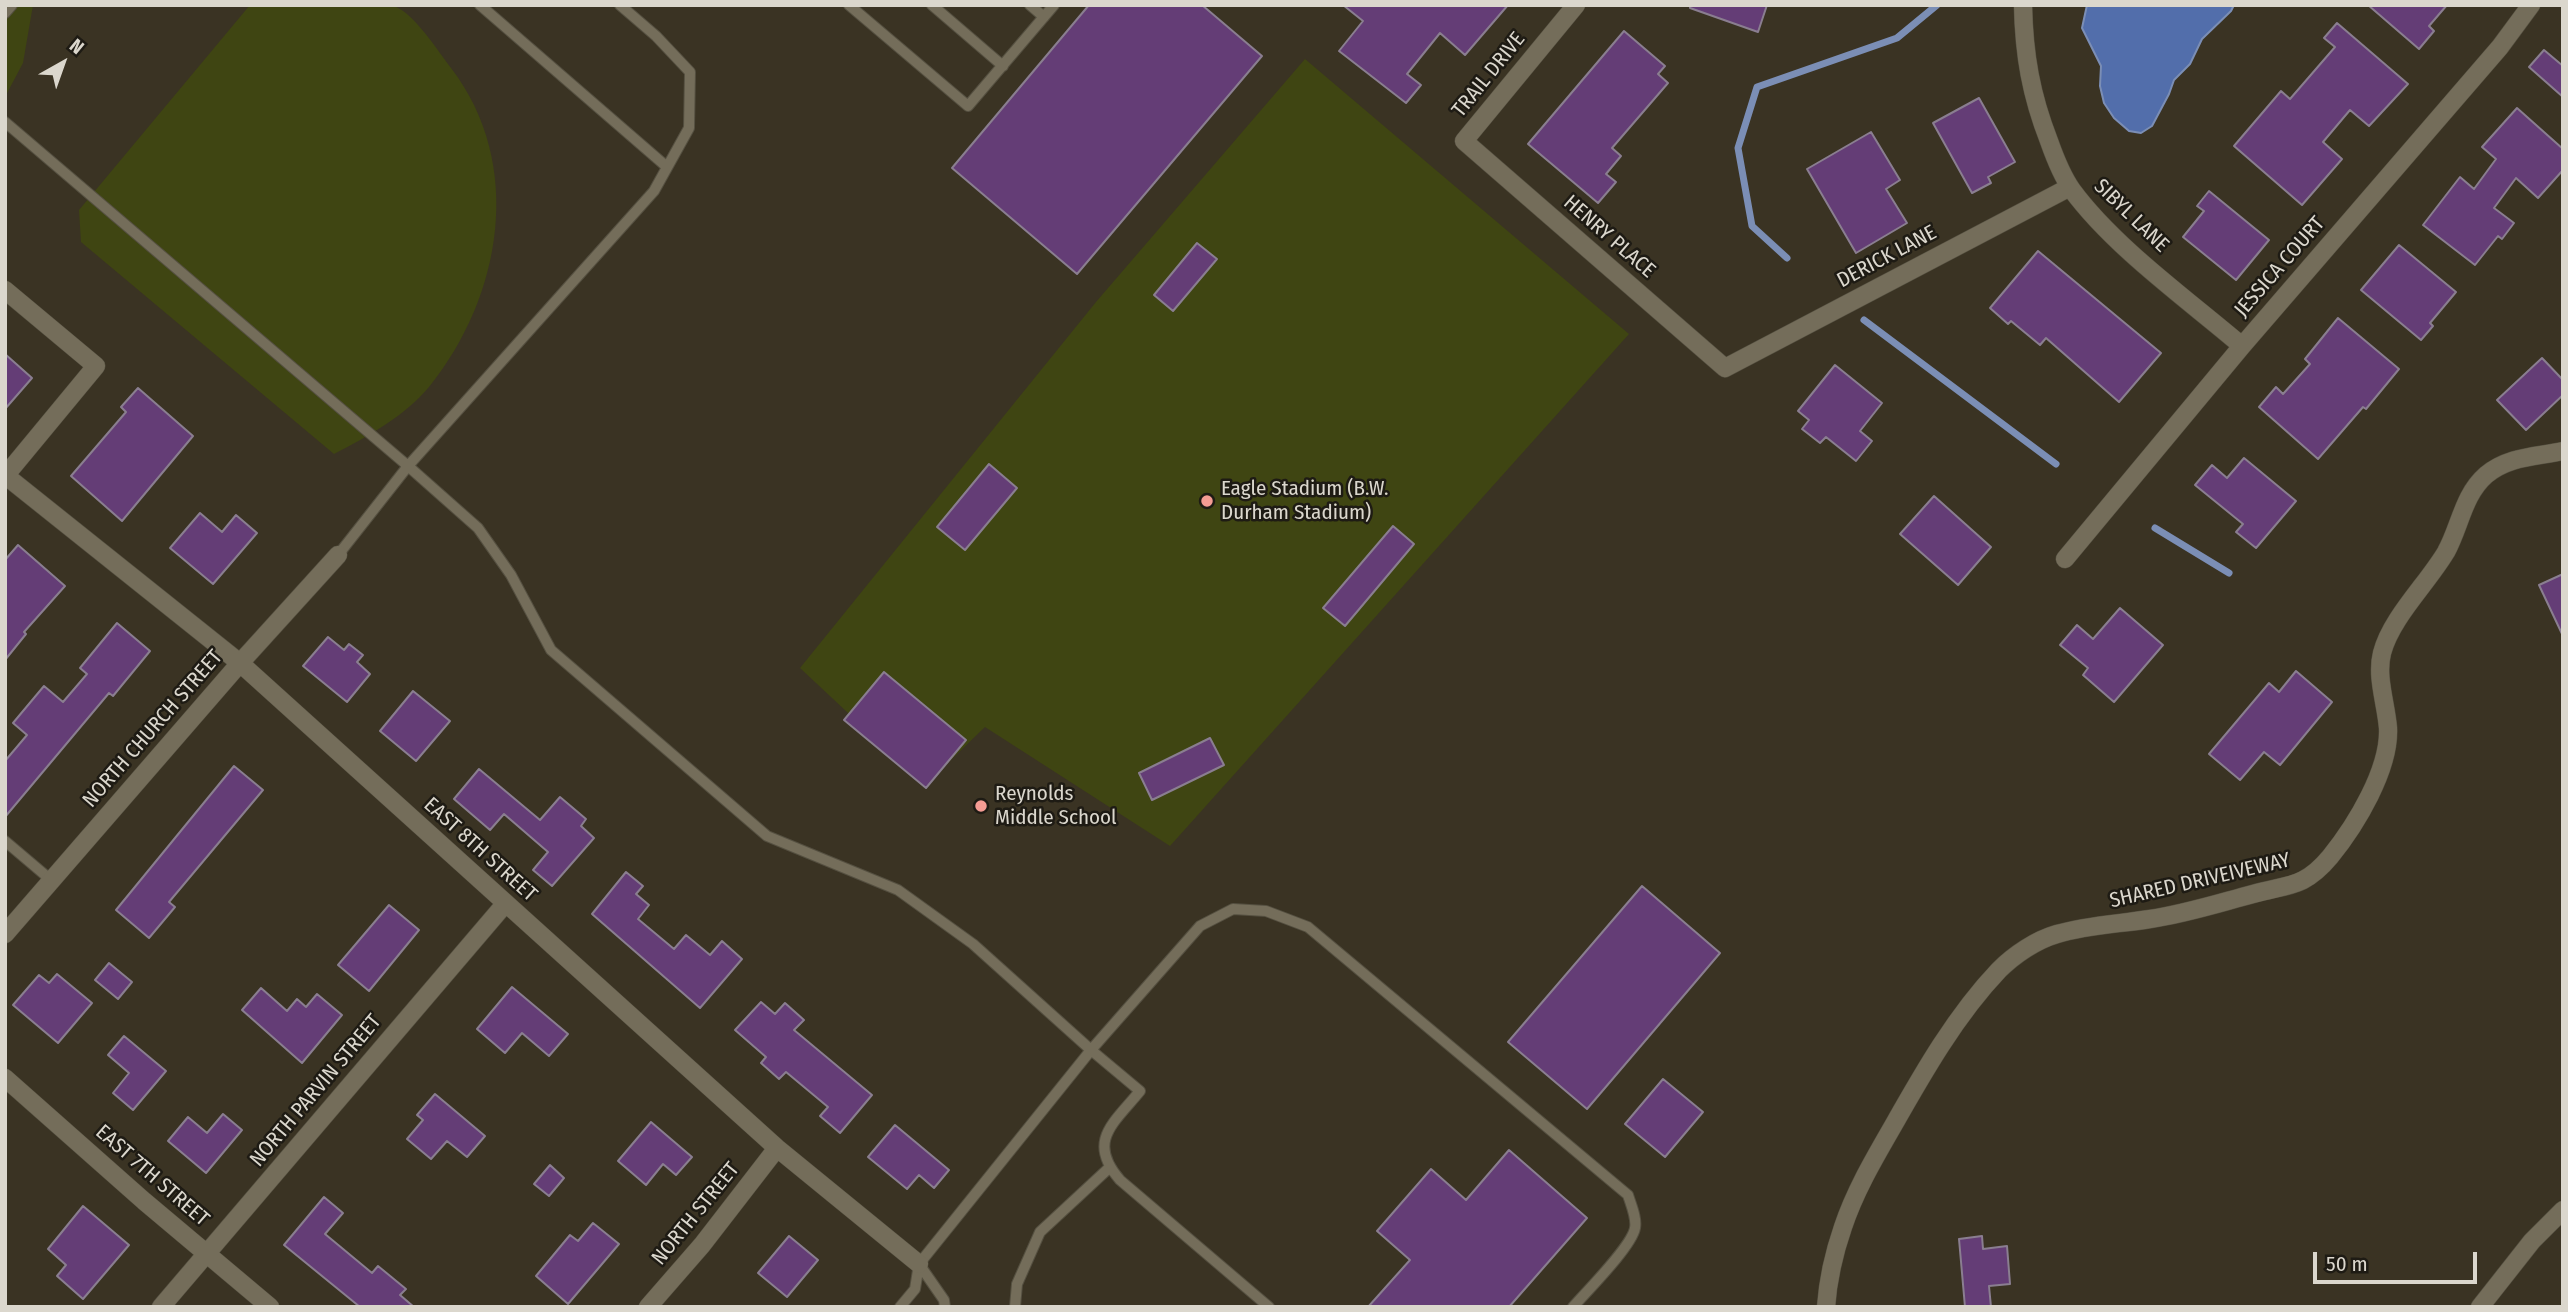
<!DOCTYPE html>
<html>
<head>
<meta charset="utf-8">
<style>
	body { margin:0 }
	#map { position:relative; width:2568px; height:1312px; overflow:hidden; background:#3a3323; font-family:"Fira Sans Condensed",sans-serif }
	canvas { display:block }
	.frame { position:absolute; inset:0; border:7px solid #dbd7cd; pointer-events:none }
	.north { position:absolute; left:28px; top:28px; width:70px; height:70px; -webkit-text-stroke:5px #1e1b14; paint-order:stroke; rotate:40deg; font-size:19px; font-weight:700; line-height:28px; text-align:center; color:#dbd7cd }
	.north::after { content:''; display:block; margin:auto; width:24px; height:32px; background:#dbd7cd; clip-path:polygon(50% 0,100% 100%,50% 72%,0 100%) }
	.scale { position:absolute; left:2313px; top:1252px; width:164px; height:32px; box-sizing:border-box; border:4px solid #dbd7cd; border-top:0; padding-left:9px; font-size:21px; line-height:24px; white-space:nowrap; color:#dbd7cd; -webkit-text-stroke:5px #1e1b14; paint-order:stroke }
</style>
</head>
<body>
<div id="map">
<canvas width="2568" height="1312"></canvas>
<div class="frame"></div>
<div class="north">N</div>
<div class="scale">50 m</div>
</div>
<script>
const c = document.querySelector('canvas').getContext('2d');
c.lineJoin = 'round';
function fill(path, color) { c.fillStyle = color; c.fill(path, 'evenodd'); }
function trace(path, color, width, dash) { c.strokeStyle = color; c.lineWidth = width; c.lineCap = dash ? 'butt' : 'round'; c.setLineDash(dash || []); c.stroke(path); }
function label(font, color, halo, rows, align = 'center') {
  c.font = font + ' "Fira Sans Condensed",sans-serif'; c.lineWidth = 5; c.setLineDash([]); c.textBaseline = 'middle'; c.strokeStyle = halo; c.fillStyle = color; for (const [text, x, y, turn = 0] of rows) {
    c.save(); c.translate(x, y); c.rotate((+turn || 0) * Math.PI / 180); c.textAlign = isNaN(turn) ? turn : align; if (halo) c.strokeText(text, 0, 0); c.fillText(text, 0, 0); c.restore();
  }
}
const green = new Path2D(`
	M5,5H33L23,63L5,97Z
	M250,5C288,5 325,5 362,5C371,5 386,2 394,6C414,13 438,51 451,68C525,164 502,297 429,387C405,416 367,437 334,454L81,242L79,210Z
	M1305,59L1629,334L1170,846L985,727L925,785L800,668L1096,302Z`);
const water = new Path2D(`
	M2087,5H2234L2231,11L2202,39L2190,64L2174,80L2169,94L2152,126L2141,133L2129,131L2114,118L2104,103L2100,86L2101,66L2082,28Z`);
const stream = new Path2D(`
	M1787,258L1752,226L1738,148L1757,87L1897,38L1937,5
	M1864,320L2056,464
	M2155,528L2229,573`);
const building = new Path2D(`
	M1089,5H1202L1262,56L1077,274L952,168Z
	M1343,5H1508L1465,55L1440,33L1407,74L1421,85L1406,103L1339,51L1363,21Z
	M1690,5H1767L1758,32L1690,8Z
	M2368,5H2447L2429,26L2434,31L2419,49Z
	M2337,23L2408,84L2369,126L2350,110L2323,142L2342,159L2302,205L2234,146L2281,91L2290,99L2335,47L2324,38Z
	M1624,31L1665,66L1658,74L1668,83L1612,148L1621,156L1606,174L1616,182L1598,203L1528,144Z
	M2544,50L2563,66V97L2529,67Z
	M1979,98L2015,162L1988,177L1991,183L1972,193L1933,123Z
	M2517,108L2563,149V170L2538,198L2516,178L2494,208L2514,223L2502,239L2498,236L2475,265L2423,225L2460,177L2474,189L2496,159L2482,147Z
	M1871,132L1900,180L1886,189L1907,223L1856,253L1807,169Z
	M2209,191L2269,240L2236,280L2183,237L2204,211L2197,206Z
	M1197,243L1217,259L1173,311L1154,295Z
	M2399,245L2456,292L2430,323L2433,326L2421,340L2361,290Z
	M2038,251L2161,353L2119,402L2046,338L2040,345L2011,321L2008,324L1990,308Z
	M2338,318L2399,369L2366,409L2363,407L2318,459L2259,407L2276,387L2283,394L2310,364L2305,359Z
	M5,354L32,378L5,409Z
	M2542,358L2563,380V395L2526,430L2497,400Z
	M1835,365L1882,403L1860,431L1872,441L1856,461L1826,437L1820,443L1802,429L1809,420L1798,411Z
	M138,388L193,436L122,521L71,476L126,412L121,407Z
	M2244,458L2296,501L2256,548L2236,532L2243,524L2195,485L2212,465L2227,478Z
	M989,464L1017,488L965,550L937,527Z
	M1934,496L1991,547L1958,585L1900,534Z
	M200,513L222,532L236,515L257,533L213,584L170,548Z
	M1393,526L1414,544L1345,626L1323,608Z
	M18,545L65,586L24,632L26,634L5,660V560Z
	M2563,574V636L2539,585Z
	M2120,608L2163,645L2114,702L2083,675L2088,668L2060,645L2077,625L2093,639Z
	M117,623L150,651L113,696L109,693L5,817V761L27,735L13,723L44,686L63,702L87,674L80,668Z
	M328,637L344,650L349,644L363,655L357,662L370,674L347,702L303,666Z
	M2296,671L2332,702L2280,765L2264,752L2240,780L2209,754L2269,683L2279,692Z
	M884,672L966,740L926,788L844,720Z
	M413,691L450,721L416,761L380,731Z
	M1210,738L1224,765L1152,800L1139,773Z
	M234,766L263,790L169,902L175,907L149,938L116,910Z
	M479,769L540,820L560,797L586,819L581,826L594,838L552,886L533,870L548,852L504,814L490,830L454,799Z
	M626,872L643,886L636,894L649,905L638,919L674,949L686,935L710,955L722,941L742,959L700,1008L592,914Z
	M1642,886L1720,953L1587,1109L1508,1042Z
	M389,905L419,930L369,991L338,965Z
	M109,963L132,982L118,999L95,980Z
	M57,974L92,1003L58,1043L13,1005L39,975L49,983Z
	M512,987L568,1034L549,1056L522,1033L505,1053L477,1029Z
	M261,988L287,1011L297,999L306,1007L317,994L342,1015L302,1063L242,1010Z
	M761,1002L775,1014L785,1003L804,1020L794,1030L872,1095L840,1133L820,1116L828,1107L786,1072L779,1079L761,1063L766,1057L735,1030Z
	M124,1036L166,1071L133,1110L113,1093L129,1073L108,1055Z
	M1663,1079L1703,1112L1665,1157L1625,1124Z
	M435,1094L485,1136L467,1157L447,1141L431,1159L407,1139L423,1120L417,1115Z
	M223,1114L242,1130L206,1173L168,1141L188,1117L207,1133Z
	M651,1122L692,1157L676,1175L663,1164L646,1185L618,1161Z
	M895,1125L949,1170L934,1188L919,1175L907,1189L868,1157Z
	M1509,1150L1587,1218L1509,1307H1368L1410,1260L1377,1231L1431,1169L1466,1200Z
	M550,1165L564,1178L549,1196L534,1184Z
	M324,1197L343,1213L325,1234L372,1273L378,1266L406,1289L400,1295L414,1307H360L284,1245Z
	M83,1206L129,1245L83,1299L57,1276L66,1265L48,1249Z
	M593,1223L619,1244L568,1304L536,1276L570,1235L578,1241Z
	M789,1236L818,1260L787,1297L758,1273Z
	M1982,1236L1983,1249L2007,1246L2010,1284L1989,1286L1991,1307H1965L1959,1239Z`);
const service = new Path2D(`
	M480,5L667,167
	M849,5L968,106L1054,5
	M932,5L1003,66
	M1030,5L1044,17
	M5,13L12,5
	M5,122L408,466L654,191L689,128L690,72L656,36L620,5
	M338,555L408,466L478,528L511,575L551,650L767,836L898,890L973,944L1091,1050L919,1264L915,1289L900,1307
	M5,841L51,880
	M919,1264L944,1300L945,1307
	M1015,1307L1017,1284L1040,1232L1109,1168
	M1269,1307L1120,1180C1086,1141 1114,1123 1140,1091L1091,1050L1200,926L1233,909L1266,911L1308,927L1628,1195C1631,1205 1637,1218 1635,1228C1632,1246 1587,1291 1573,1307`);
const minor = new Path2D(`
	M1576,5L1464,141L1725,368L2070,187
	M2023,5C2024,55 2031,95 2049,141C2055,158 2062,176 2072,190C2114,247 2187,299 2242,346
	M5,290L96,366L5,476
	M6,476L240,663L777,1148L919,1264
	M2065,559L2242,346L2500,47L2531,5
	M5,934L240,663L338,555
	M5,1078L144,1201L270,1307
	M161,1307L505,904
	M648,1307L702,1245L777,1148
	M1826,1307C1828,1279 1834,1253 1843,1227C1855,1191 1874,1159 1893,1126C1923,1073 1956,1015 1999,970C2014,955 2036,940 2057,934C2087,925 2119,924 2150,919C2185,914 2219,903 2253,894C2289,884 2304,888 2330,857C2356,825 2390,769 2388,728C2386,703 2376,677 2382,653C2391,618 2427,584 2446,552C2460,527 2463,495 2486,475C2509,456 2536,457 2563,451
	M2480,1307L2532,1241L2563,1210`);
const markers = [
	[1207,501,7,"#f59c93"],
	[981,806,7,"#f59c93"]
];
const streetNames = [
	["TRAIL DRIVE",1489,75,-51],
	["SIBYL LANE",2131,216,44],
	["HENRY PLACE",1609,237,41],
	["DERICK LANE",1887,257,-28],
	["JESSICA COURT",2280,267,-49],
	["NORTH CHURCH STREET",153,729,-49],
	["EAST 8TH STREET",480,850,42],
	["SHARED DRIVEIVEWAY",2200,881,-13],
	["NORTH PARVIN STREET",316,1091,-50],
	["EAST 7TH STREET",152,1176,41],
	["NORTH STREET",696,1214,-51]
];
const poiNames = [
	["Eagle Stadium (B.W.",1221,489],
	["Durham Stadium)",1221,513],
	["Reynolds",995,794],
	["Middle School",995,818]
];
fill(green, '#3f4512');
fill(water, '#526eab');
trace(water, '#7b8eb5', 2);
trace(stream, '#7b8eb5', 7);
fill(building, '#643d76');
trace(building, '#8a7e90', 2);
trace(service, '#555041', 12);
trace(minor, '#555041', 19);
trace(service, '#746d5a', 10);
trace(minor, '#746d5a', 18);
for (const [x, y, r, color] of markers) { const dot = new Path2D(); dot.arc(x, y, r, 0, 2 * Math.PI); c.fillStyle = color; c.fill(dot); trace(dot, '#1e1b14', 2.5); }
label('21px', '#dbd7cd', '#1e1b14', streetNames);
label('21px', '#dbd7cd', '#1e1b14', poiNames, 'left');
</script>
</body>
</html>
